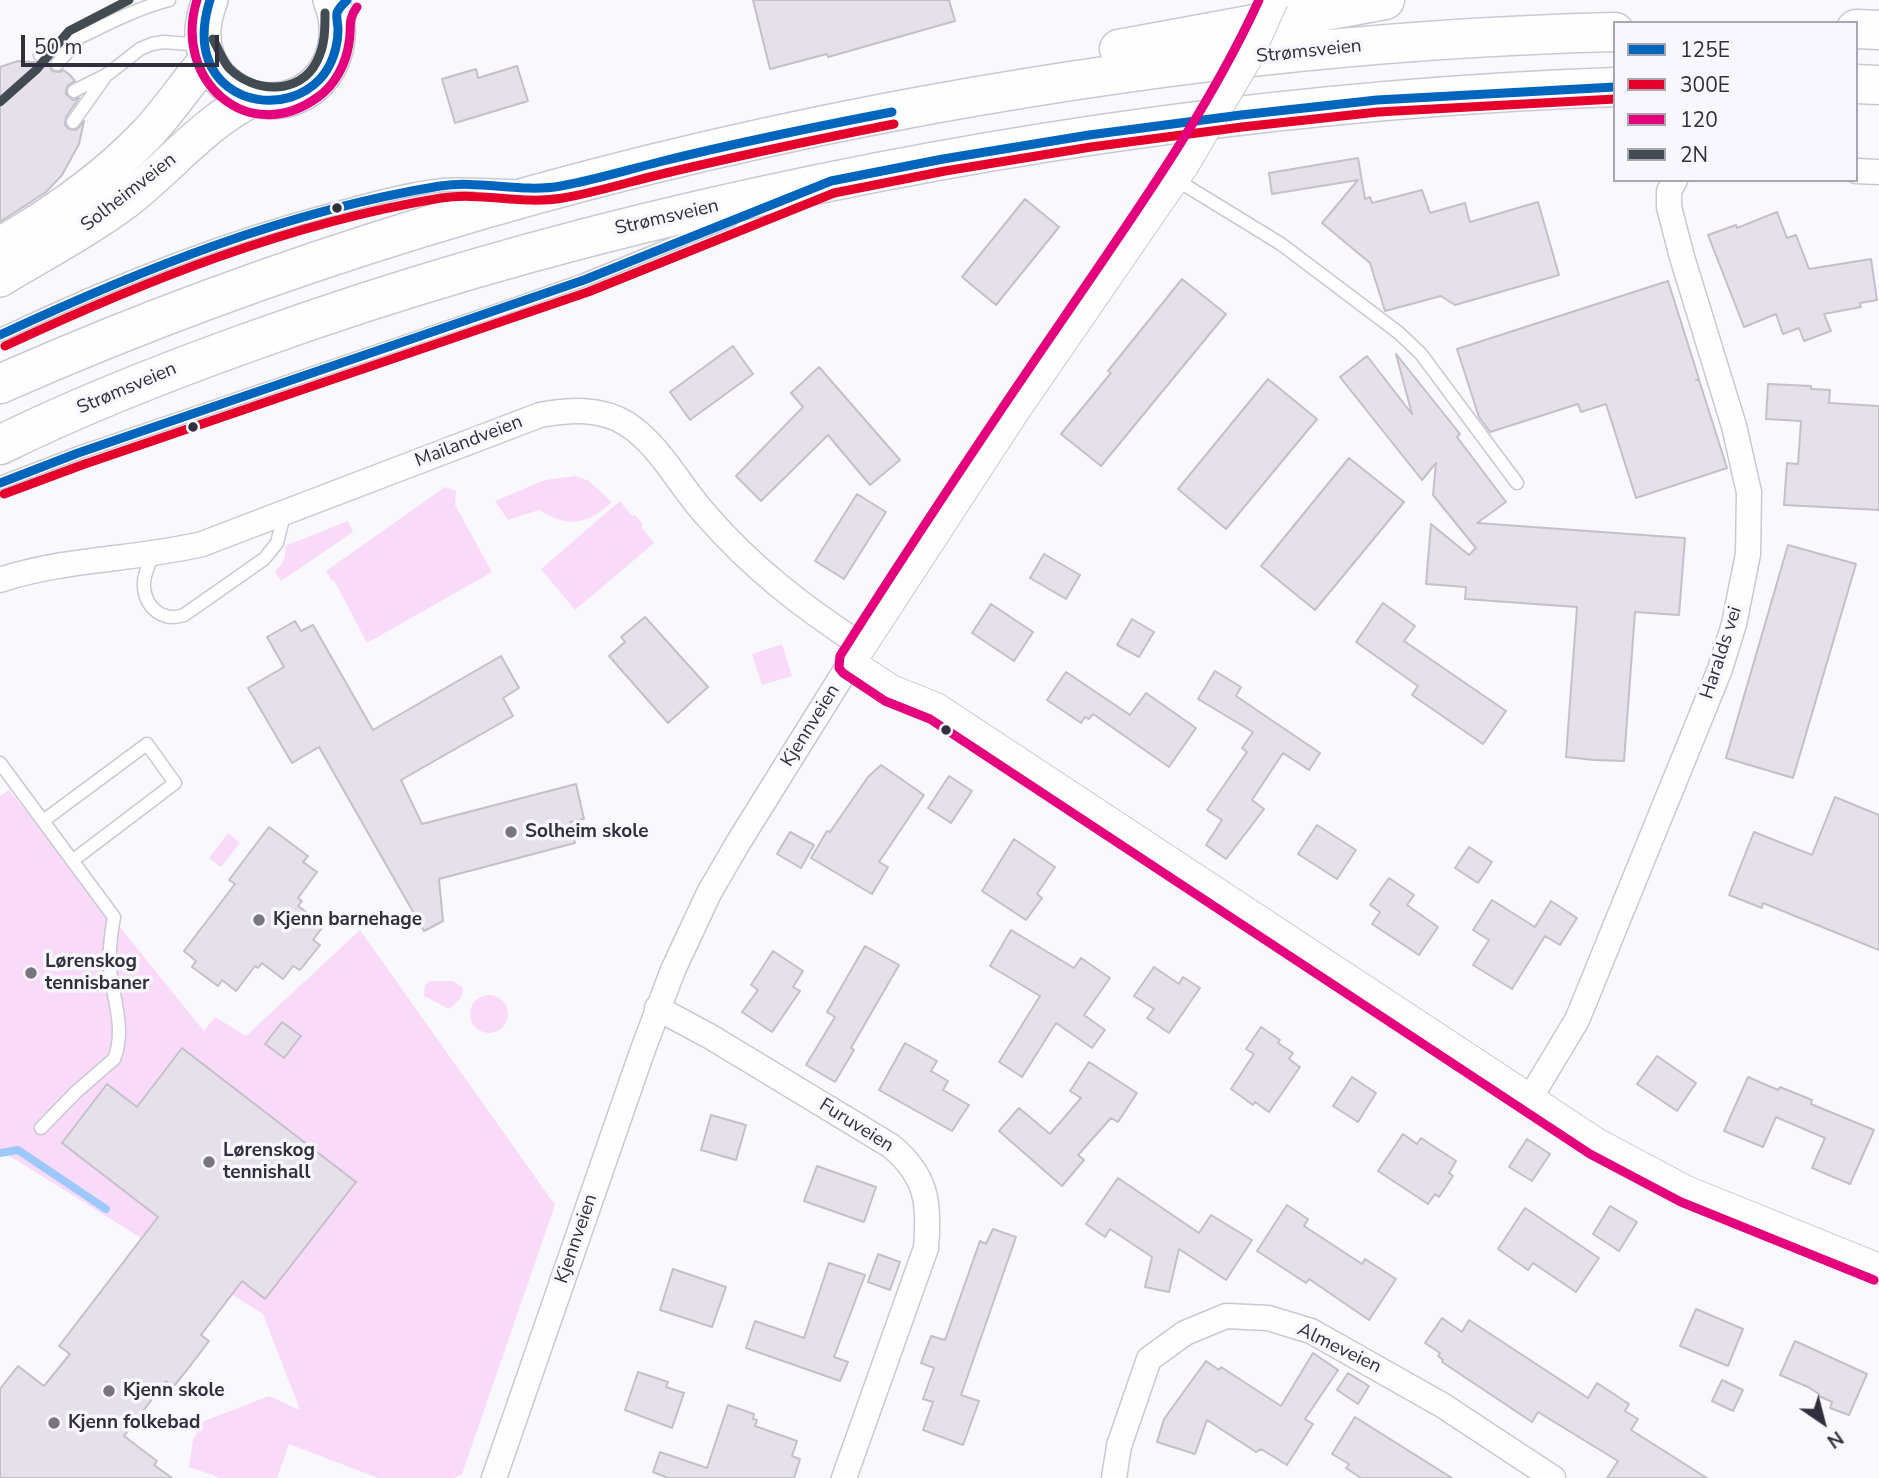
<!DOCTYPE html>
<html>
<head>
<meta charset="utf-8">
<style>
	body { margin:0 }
	#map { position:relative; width:1879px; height:1478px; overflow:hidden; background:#f9f8fd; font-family:"Nunito Sans",sans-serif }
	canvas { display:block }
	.legend { position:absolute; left:1613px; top:21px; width:245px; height:161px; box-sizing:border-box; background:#f8f7fe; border:2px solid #a8a7b1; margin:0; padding:9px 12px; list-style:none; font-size:21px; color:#312f3d }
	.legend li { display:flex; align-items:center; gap:14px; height:35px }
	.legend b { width:35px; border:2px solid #a8a7b1 }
	.north { position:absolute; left:1788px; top:1387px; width:70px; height:70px; -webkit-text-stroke:5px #f8f7fe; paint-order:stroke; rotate:145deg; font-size:19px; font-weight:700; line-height:28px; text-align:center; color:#312f3d }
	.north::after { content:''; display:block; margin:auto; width:24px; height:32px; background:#312f3d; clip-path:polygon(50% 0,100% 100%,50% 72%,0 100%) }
	.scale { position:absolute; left:21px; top:35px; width:198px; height:32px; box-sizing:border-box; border:4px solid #312f3d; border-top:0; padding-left:9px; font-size:21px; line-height:24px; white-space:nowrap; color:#312f3d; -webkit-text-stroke:5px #f8f7fe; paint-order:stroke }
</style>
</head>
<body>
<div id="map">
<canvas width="1879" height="1478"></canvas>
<ul class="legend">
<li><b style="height:9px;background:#0065bd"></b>125E</li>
<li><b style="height:9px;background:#e4002b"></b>300E</li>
<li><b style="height:9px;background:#e5007d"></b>120</li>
<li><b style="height:9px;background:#424a52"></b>2N</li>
</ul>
<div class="north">N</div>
<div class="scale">50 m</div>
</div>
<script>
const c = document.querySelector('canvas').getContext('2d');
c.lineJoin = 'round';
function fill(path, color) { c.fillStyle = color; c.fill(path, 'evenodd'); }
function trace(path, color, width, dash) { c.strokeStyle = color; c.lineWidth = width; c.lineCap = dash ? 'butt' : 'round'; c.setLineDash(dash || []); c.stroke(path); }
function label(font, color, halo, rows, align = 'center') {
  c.font = font + ' "Nunito Sans",sans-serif'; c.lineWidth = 7; c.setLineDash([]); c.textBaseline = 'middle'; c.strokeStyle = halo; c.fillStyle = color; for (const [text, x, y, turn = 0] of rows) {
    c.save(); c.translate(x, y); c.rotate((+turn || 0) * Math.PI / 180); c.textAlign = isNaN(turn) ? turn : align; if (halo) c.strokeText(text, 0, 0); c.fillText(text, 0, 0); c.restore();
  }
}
const green = new Path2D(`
	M576,476L589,481L612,502C587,525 568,528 539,510L508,520L495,501L545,480Z
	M445,487L456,491L455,505L492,572L367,643L334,580L332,581L326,571Z
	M620,501L632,516L635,515L643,524L641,527L654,543L575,610L541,569Z
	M348,521L353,532L281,581L275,572C283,564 287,557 285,546Z
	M782,644L792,676L762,685L752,654Z
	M9,790L204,1031L215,1017L246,1036L360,930L555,1205L462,1474L454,1478H378L289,1444L277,1478H221L189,1467L193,1440L204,1421L269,1396L300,1410L263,1314L0,1150V796Z
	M228,833L240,843L221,867L209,858Z
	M430,981H453L463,988L461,998L449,1009L424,996L425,986Z
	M470 1014a19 19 0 1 1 38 0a19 19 0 1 1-38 0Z`);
const stream = new Path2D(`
	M0,1153L18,1150L106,1209`);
const building = new Path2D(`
	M753,0H949L955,21L828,57L827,54L770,69Z
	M18,61L48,63L52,71L59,72L63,70L69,74L75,81L67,86L66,94L73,100L79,98L66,117L65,125L69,129L76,130L84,121L79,144L62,175L46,192L0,222V67Z
	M517,66L528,101L455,123L442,79L476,69L478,78Z
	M1358,158L1365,199L1370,197L1372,203L1422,190L1430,213L1465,203L1470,222L1538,202L1559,275L1455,305L1441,296L1385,311L1370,263L1322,223L1358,180L1272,194L1269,173Z
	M1025,199L1059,227L996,305L962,277Z
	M1777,212L1787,238L1796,235L1809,269L1871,259L1877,300L1860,303L1861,307L1824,314L1831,331L1804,341L1799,328L1783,334L1776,314L1744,327L1708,235L1736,225L1737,228Z
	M1182,279L1226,314L1101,466L1061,434L1111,373L1108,371Z
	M1668,281L1699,379L1696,380H1699L1727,468L1636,498L1606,404L1581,412L1578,404L1490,432L1479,417L1457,349Z
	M733,346L753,374L690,420L670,392Z
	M1396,354L1460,434L1457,437L1506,502L1477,523L1685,538L1679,615L1635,612L1624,761L1594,760L1566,757L1577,607L1465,599L1466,587L1426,584L1431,524L1469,555L1476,548L1433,495L1436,463L1422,480L1340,377L1367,356L1412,414Z
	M819,367L900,460L870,485L828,435L761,501L736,476L803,407L791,393Z
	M1268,379L1317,419L1226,529L1178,489Z
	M1768,384L1811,386V389L1830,390L1829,403L1879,406V510L1784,505L1787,463L1798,464L1801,421L1766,419Z
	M1349,458L1404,502L1315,610L1261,566Z
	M857,494L886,512L844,579L815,561Z
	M1788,545L1856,564L1793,778L1726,758Z
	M1044,554L1080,575L1066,599L1030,578Z
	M1383,603L1415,626L1404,641L1506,711L1483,744L1412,695L1418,686L1356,642Z
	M991,604L1033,632L1014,661L972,633Z
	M645,617L708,687L668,723L609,656L625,642L621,637Z
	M1132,619L1154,632L1139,657L1117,645Z
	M295,621L301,631L313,625L373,730L501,656L519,688L503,698L513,716L401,780L422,824L576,784L584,819L570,822L575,843L439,879L443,921L424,931L319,747L292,763L248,688L284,667L267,637Z
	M1215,671L1241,687L1236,696L1320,753L1309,770L1283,753L1252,800L1264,809L1226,859L1206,845L1222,820L1207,810L1247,752L1242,748L1253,732L1198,699Z
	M1066,672L1130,715L1146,693L1196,728L1169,767L1093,714L1089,719L1085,717L1081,723L1047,700Z
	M881,765L924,795L879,862L888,867L872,894L811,858L827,831L830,832L868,777Z
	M949,776L972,791L951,823L928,808Z
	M1835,797L1879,815V950L1763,903L1762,908L1729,895L1754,832L1812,855Z
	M1317,825L1356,850L1337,879L1298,854Z
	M269,827L308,856L303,862L317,872L298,898L302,901L298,906L324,925L313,940L320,945L300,970L293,966L283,979L262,963L258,968L255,966L236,991L222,980L218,986L192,967L196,961L184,951L235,884L229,880Z
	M790,832L814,845L801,868L777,854Z
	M1014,839L1055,867L1037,894L1042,898L1026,920L982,891Z
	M1469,847L1492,862L1478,883L1455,868Z
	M1389,878L1414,895L1407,905L1438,927L1419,955L1372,924L1380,912L1370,905Z
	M1492,900L1535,927L1551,901L1577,918L1560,945L1545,936L1512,989L1473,965L1489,940L1473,930Z
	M1011,930L1074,968L1081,958L1110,978L1084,1015L1105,1030L1092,1048L1056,1023L1022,1077L999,1062L1040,996L990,966Z
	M865,946L899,965L851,1048L854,1050L835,1082L806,1065L835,1017L827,1012Z
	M773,951L803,971L793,987L800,991L772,1032L742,1012L758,990L751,985Z
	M1154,967L1179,984L1183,977L1200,988L1169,1033L1147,1018L1154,1009L1134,996Z
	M282,1022L301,1036L284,1058L265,1044Z
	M1261,1027L1280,1040L1278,1043L1293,1053L1289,1059L1300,1067L1269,1112L1255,1102L1253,1105L1231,1089L1254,1054L1246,1049Z
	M905,1043L937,1061L931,1071L948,1081L943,1090L969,1105L952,1131L879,1090Z
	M182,1048L356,1182L265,1299L242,1281L201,1335L209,1341L187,1370L173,1387L166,1381L124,1436L157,1461L154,1465L172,1478H0V1389L18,1366L44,1386L70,1354L59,1346L158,1217L62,1143L107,1084L137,1107Z
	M1657,1056L1696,1083L1677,1111L1637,1084Z
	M1089,1062L1137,1093L1118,1122L1111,1118L1078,1155L1084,1160L1062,1186L999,1131L1019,1108L1050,1134L1081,1098L1070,1091Z
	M1352,1077L1376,1093L1358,1122L1333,1106Z
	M1748,1077L1778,1090L1780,1087L1812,1100L1811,1104L1874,1130L1850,1184L1812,1168L1825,1138L1776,1117L1763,1147L1724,1131Z
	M711,1115L746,1125L736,1160L701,1150Z
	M1403,1134L1417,1144L1421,1138L1456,1161L1449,1173L1453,1176L1439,1197L1435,1194L1428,1204L1378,1171Z
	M1527,1139L1550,1154L1532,1181L1509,1167Z
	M817,1166L876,1187L864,1222L804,1201Z
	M1118,1178L1199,1233L1211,1215L1252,1240L1226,1280L1179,1249L1169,1292L1145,1287L1152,1257L1110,1229L1105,1237L1086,1224Z
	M1287,1205L1308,1219L1304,1226L1362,1264L1365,1259L1396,1279L1369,1320L1309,1279L1306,1283L1257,1251Z
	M1610,1206L1637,1222L1619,1251L1593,1234Z
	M1525,1208L1599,1258L1576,1292L1533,1263L1528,1270L1498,1249Z
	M993,1229L1016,1237L961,1395L979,1401L963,1445L923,1430L933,1402L923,1399L934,1368L921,1363L931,1336L945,1340L980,1241L986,1244Z
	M878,1254L900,1262L890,1290L868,1282Z
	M829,1263L865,1275L834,1357L848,1362L840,1381L746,1348L755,1321L804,1338Z
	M673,1269L726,1287L712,1327L660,1310Z
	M1696,1309L1743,1329L1728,1366L1680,1346Z
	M1442,1318L1462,1332L1469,1320L1588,1398L1597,1383L1629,1404L1625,1411L1638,1419L1631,1430L1707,1478H1607L1618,1461L1538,1412L1532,1422L1442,1362L1443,1360L1438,1356L1440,1353L1425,1343Z
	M1795,1341L1867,1374L1849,1415L1830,1408L1832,1402L1819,1396V1394L1808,1387L1780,1375Z
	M1313,1353L1338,1370L1305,1419L1313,1424L1287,1465L1261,1449L1256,1452L1207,1420L1195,1454L1157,1442L1164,1419L1206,1361L1219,1370L1221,1367L1281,1406Z
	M638,1372L668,1382L666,1387L684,1393L672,1428L625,1410Z
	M1348,1373L1369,1386L1358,1404L1337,1390Z
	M1722,1380L1743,1390L1733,1411L1712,1401Z
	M728,1405L754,1414L753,1419L757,1420L755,1426L797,1441L792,1456L800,1459L794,1478H668L653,1472L660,1452L707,1468Z
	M1355,1417L1452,1478H1361L1346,1468L1349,1464L1332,1454Z`);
const service = new Path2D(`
	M40,55C84,38 123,12 169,0
	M57,64L77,41
	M74,91L108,74L140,49L152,44L163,42L202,45
	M73,122L107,74
	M1175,179L1281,244L1399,333L1421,354L1517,483
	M0,335C107,284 218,239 334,209C369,200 406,189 443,185C465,183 490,186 512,186
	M0,483L78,453L513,305L584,280L731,220
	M153,554C149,564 143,576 144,587C146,609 164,622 184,615L264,559L277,543L284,515
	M0,763L114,917C110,938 108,956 111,977C115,1004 125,1032 114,1059L76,1092L41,1128
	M43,821L147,744L175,783L72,861`);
const minor = new Path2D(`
	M1856,171L1879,172
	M0,580C65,558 136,560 202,544L540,415C569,410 600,407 627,424C661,446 680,487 707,516C752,568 804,608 861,645
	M657,1008L711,1037L891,1146C927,1176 930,1203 926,1248L844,1478
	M1529,1100L1577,1020L1697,726L1720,669L1734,624L1748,554L1749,492L1734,426L1682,257L1669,207V191L1675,180
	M494,1478L642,1052L673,970L709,893L738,843L850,663
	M1114,1478L1119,1446L1149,1359L1185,1333L1226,1316L1268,1318L1311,1331L1442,1405L1553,1478`);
const tertiary = new Path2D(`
	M1183,166L1013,413L850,663L891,690L936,708L1596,1143L1686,1191L1879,1269`);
const secondary = new Path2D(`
	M210,0C197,33 201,65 230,87C237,92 246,98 254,99C315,112 353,53 331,0
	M0,245C54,214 103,180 146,135C168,112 186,84 207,60
	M0,279C41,254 84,232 123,203C168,169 202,124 252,99`);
const motorway = new Path2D(`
	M1856,29L1879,30
	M1119,49L1385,0
	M1856,84L1879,85
	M0,384C285,258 579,172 885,113C1125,67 1370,38 1615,32
	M0,445C83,404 168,371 255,340C402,287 552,244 704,209C1004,140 1308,98 1615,87`);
const tertiaryBridge = new Path2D(`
	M1183,166L1248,56L1273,0`);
const bus1 = new Path2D(`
	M210,0C204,19 201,39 208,59C224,105 287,114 320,79C332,66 338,47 338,29C338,25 336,17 337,13C338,9 344,3 347,0
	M0,335C140,270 286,211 440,186C480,180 521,193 561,186C594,180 627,170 659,162C736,143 814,127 892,112
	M0,483L78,453L584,280L831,181L943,159L1089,135L1241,115L1377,100L1615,87`);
const bus2 = new Path2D(`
	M5,346C144,281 289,223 441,198C482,192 522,205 563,198C598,192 632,181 666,173C742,155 818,139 894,124
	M4,494L82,465L588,292L834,193L945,171L1091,147L1242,127L1378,112L1615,99`);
const bus3 = new Path2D(`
	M197,0C172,80 248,148 318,97C335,85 346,64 349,43C352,28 347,20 357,7
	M1259,0C1207,113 1135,213 1065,316C988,428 913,541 840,656L839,668L843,673L885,701L930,719L1590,1154L1681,1202L1874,1280`);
const bus4 = new Path2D(`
	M213,39C218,48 222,60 229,68C253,93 300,96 317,61C325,45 325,30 325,13
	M0,102L36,70L69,31L129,0`);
const markers = [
	[337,208,6,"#312f3d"],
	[193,427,6,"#312f3d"],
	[946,730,6,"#312f3d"],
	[511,832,7,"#777580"],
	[259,920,7,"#777580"],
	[31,973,7,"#777580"],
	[209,1162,7,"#777580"],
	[109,1391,7,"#777580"],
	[54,1423,7,"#777580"]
];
const streetNames = [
	["Strømsveien",1309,52,-6],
	["Solheimveien",129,193,-38],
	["Strømsveien",667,218,-13],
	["Strømsveien",127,389,-23],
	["Mailandveien",469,442,-21],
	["Haralds vei",1722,653,-72],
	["Kjennveien",811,726,-58],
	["Furuveien",856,1126,32],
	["Kjennveien",577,1239,-71],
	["Almeveien",1339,1349,26]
];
const poiNames = [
	["Solheim skole",525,832],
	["Kjenn barnehage",273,920],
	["Lørenskog",45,962],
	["tennisbaner",45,984],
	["Lørenskog",223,1151],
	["tennishall",223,1173],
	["Kjenn skole",123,1391],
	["Kjenn folkebad",68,1423]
];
fill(green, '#fadaf9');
trace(stream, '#9cc8fb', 8);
fill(building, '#e5e0e9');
trace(building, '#c4c0c9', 2);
trace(service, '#cac9d2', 15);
trace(minor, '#cac9d2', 27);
trace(tertiary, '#cac9d2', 32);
trace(secondary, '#cac9d2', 38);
trace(motorway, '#cac9d2', 41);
trace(service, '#fefeff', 12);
trace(minor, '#fefeff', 24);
trace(tertiary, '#fefeff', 30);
trace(secondary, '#fefeff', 35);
trace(motorway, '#fefeff', 38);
trace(tertiaryBridge, '#cac9d2', 32, []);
trace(tertiaryBridge, '#fefeff', 30);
trace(bus1, '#0065bd', 9);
trace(bus2, '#e4002b', 9);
trace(bus3, '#e5007d', 9);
trace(bus4, '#424a52', 9);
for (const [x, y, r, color] of markers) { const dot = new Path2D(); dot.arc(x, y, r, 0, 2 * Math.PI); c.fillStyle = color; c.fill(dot); trace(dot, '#f8f7fe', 2.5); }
label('19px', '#312f3d', '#f8f7fe', streetNames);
label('bold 19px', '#312f3d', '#f8f7fe', poiNames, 'left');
</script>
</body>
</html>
